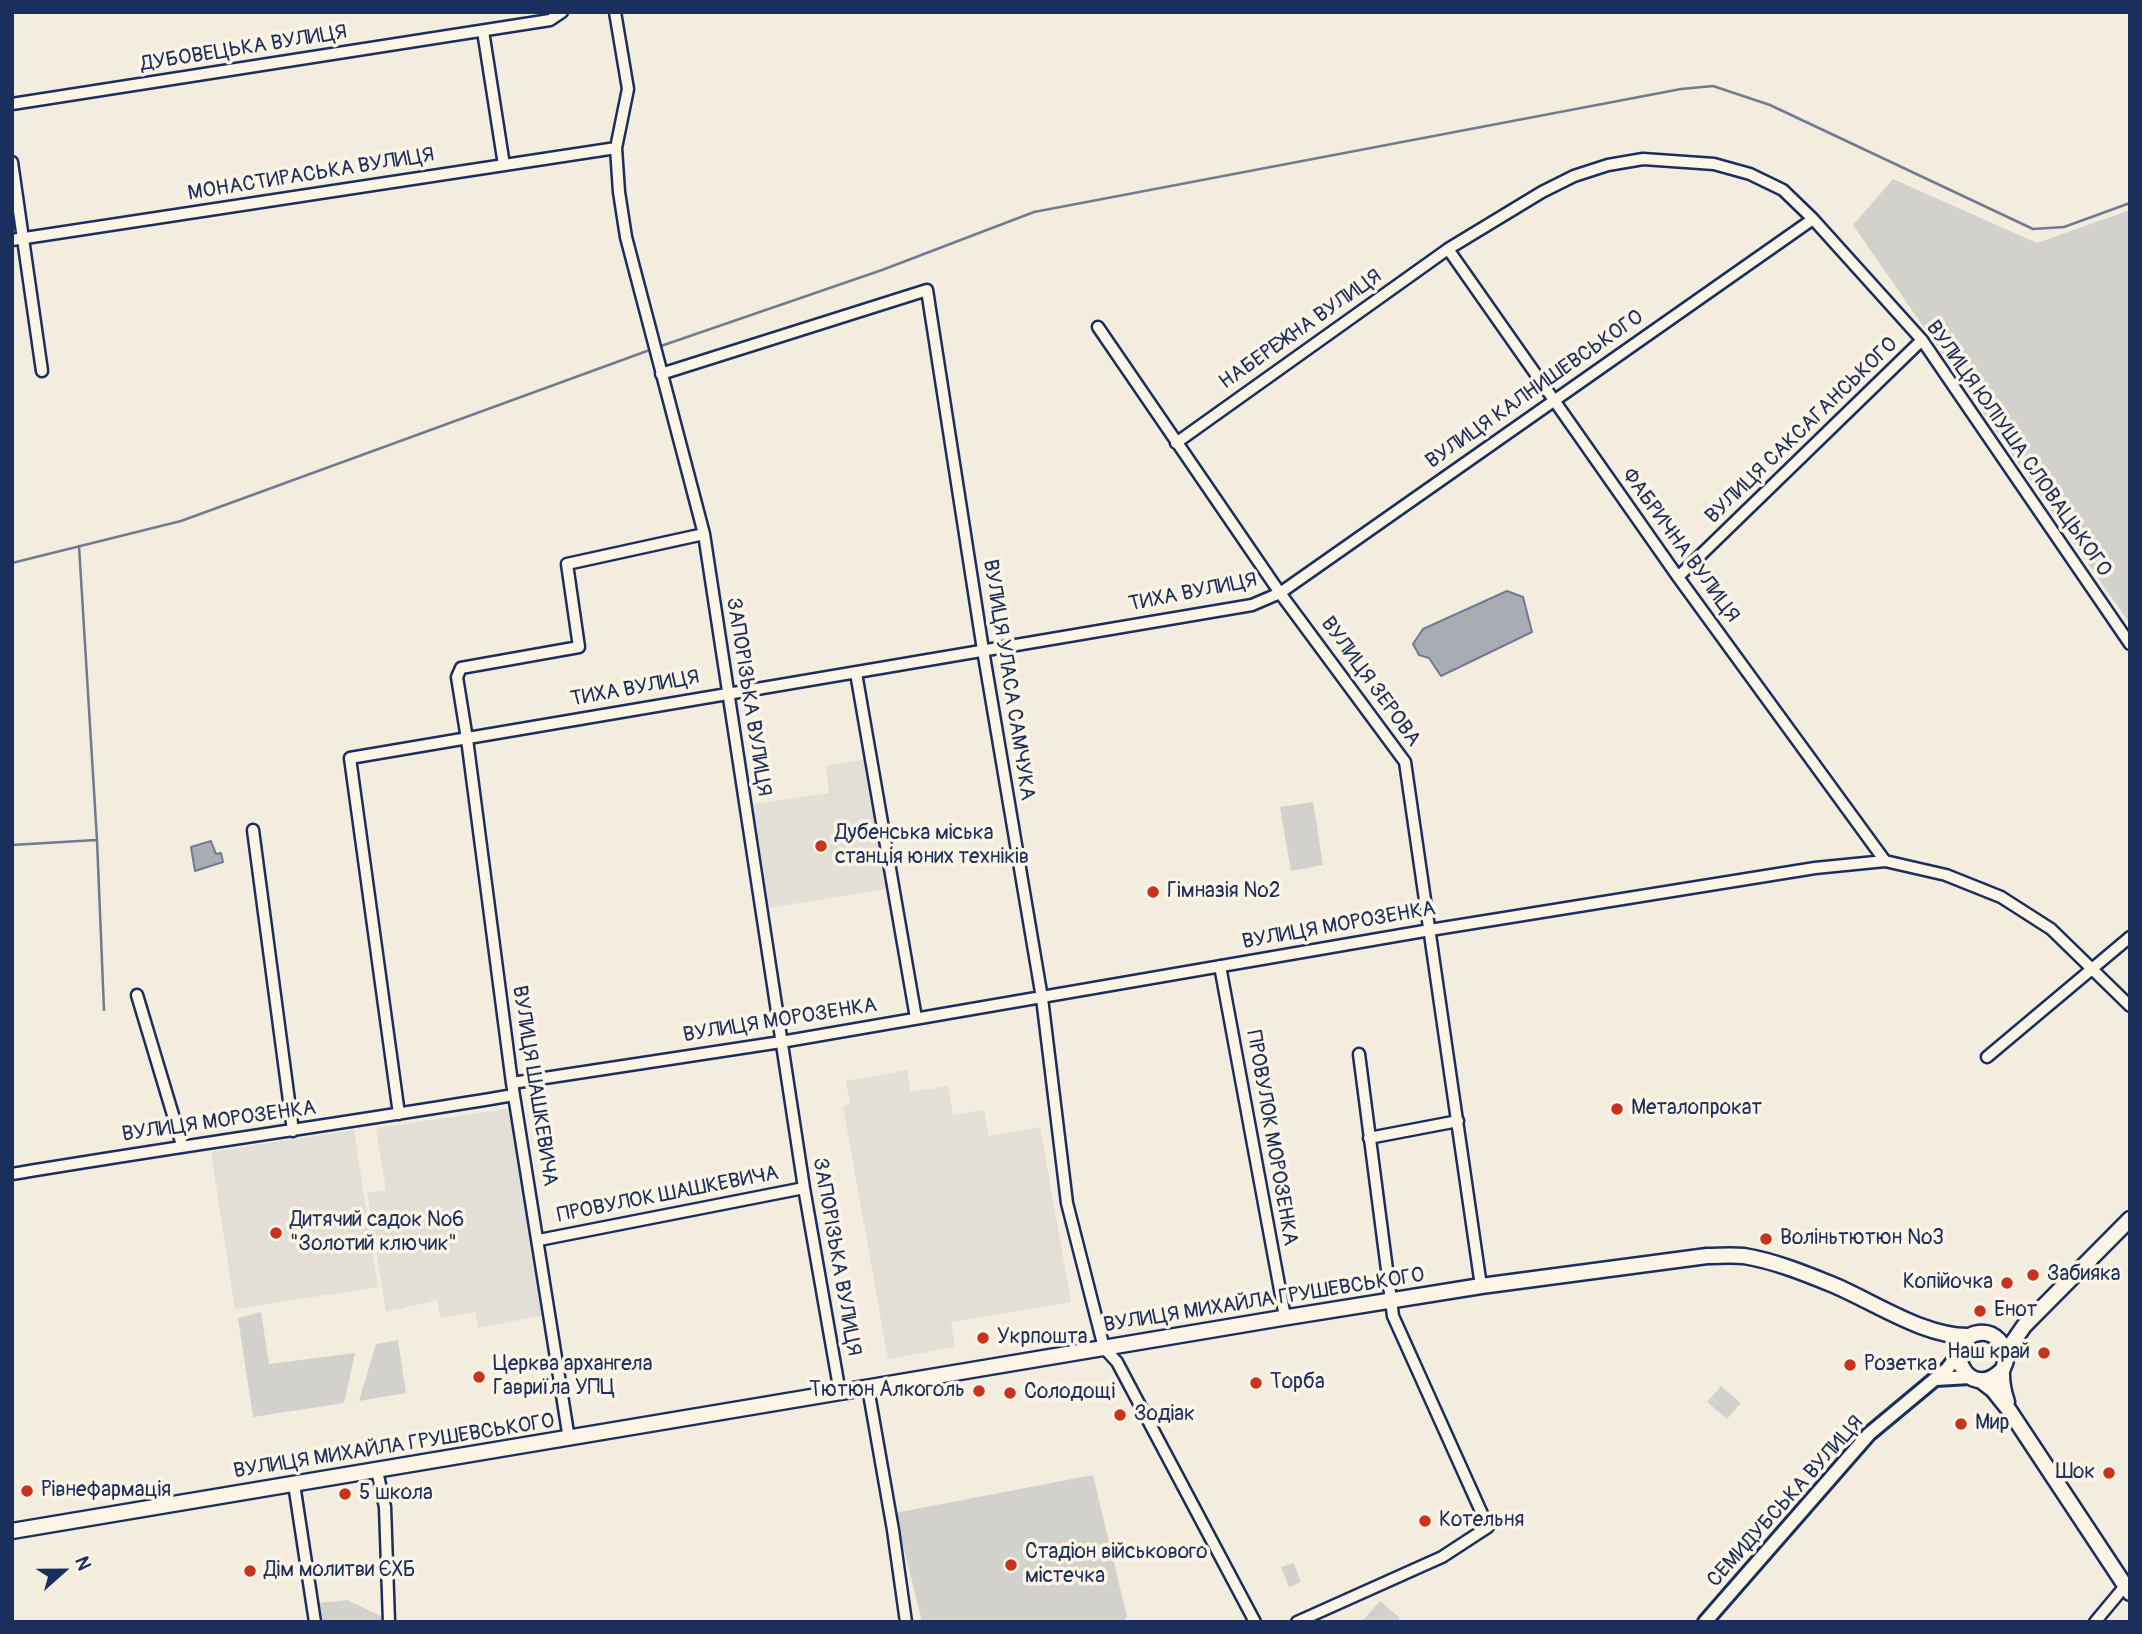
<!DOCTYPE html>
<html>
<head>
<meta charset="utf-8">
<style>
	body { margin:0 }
	#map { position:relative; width:2142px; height:1634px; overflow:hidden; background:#f3ede0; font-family:Pangolin,sans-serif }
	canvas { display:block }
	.frame { position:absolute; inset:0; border:14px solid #1b2f5e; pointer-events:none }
	.north { position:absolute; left:28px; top:1536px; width:70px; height:70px; -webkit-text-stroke:5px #fcf5e5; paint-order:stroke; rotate:69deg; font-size:19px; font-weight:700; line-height:28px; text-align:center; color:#1b2f5e }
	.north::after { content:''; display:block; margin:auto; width:24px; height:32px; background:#1b2f5e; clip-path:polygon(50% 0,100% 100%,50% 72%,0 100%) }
</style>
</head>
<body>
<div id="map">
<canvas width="2142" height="1634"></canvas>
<div class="frame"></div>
<div class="north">N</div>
</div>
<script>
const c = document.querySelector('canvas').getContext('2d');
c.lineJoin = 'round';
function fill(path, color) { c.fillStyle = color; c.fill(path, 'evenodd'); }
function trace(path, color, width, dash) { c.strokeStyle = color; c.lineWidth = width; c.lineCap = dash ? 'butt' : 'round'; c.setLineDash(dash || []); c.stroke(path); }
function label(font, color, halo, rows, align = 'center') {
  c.font = font + ' Pangolin,sans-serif'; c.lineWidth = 7; c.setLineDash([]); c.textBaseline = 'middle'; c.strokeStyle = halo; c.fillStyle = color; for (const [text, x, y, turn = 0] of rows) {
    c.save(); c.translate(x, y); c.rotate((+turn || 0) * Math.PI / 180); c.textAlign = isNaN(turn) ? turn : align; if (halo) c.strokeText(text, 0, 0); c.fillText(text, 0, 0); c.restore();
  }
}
const built = new Path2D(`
	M867,759L890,888L769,908L753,804L829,793L826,766Z
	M907,1070L911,1092L948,1086L953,1115L984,1110L989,1136L1040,1127L1071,1302L951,1322L955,1347L888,1359L843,1106L850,1104L846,1081Z
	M512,1108L544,1315L478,1328L475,1312L441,1318L437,1300L386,1312L367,1193L386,1190L376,1128Z
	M354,1130L378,1287L235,1309L211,1152Z`);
const green = new Path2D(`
	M1893,179L2037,243L2130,210V624L1853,225Z
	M1313,802L1323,865L1291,871L1280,807Z
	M261,1312L269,1364L355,1353L344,1403L253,1417L238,1318Z
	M398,1340L406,1393L359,1401L376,1344Z
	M1721,1386L1741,1403L1727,1419L1707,1402Z
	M1093,1475L1127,1617L1123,1622H922L895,1513Z
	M1294,1563L1301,1582L1289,1587L1281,1567Z
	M347,1600L383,1617V1622H323L320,1603Z
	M1380,1601L1400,1618L1396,1622H1361Z`);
const water = new Path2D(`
	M1507,591L1523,597L1532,632L1441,676L1429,658L1419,655L1413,644L1423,629Z
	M211,841L216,854L221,853L223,862L195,871L191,847Z`);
const stream = new Path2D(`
	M658,347L882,270L1034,212L1681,89L1713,86L1770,105L2033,229L2064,227L2130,203
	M79,546L97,840L104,1010
	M12,563L181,521L647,351
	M12,845L96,840`);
const minor = new Path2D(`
	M615,12L628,89L616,148L619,192L626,237L704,534L804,1188L840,1393
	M483,31L504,165
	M12,104L550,20L562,12
	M12,162L42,371
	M12,240L616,148
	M1448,249L1678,577L1885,861
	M1098,327L1280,593L1405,762L1481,1286
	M661,374L927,290L983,650L1042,998L1067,1203L1104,1348L1117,1362L1255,1622
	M1176,443L1448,249L1542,192L1574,176L1608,165L1643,159L1714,164L1750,174L1783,190L1813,219L1922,340L2130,644
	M1678,577L1922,340
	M856,673L916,1018
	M253,830L293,1131
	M1220,966L1285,1317
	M137,995L182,1145
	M1987,1057L2130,937
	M512,1083L781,1042L1430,930L1815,868L1885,861L1946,875L2001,897L2051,929L2130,1006
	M399,1114L350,758L1252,605L1280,593L1813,219
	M1369,1138L1458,1121
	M12,1174C179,1146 347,1123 514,1095
	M539,1240L804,1188
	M868,1388L893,1530L906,1622
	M569,1439L512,1083L467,739L457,677L461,668L579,647L567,564L704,534
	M377,1471L385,1507L389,1622
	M294,1484L315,1622
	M1297,1622L1442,1557L1488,1527L1393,1316L1359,1054
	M2095,1622L2125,1586`);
const tertiary = new Path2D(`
	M1936,1379L1970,1377
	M1705,1622L1869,1434L1947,1369L1959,1354`);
const secondary = new Path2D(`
	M2006,1356L2013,1342L2024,1326L2130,1219
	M2001,1371C1966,1404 1939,1339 1979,1333C1994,1331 2008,1345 2006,1360C2005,1366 2001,1369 2002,1375C2002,1384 2004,1393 2007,1402
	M1980,1380L1993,1390L2009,1410L2130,1593
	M12,1531L1282,1318L1481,1286L1707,1256C1719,1256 1732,1255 1744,1256C1774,1261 1804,1273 1831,1284C1873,1301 1925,1338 1971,1336`);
const markers = [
	[821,846,7,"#c8321e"],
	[1153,892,7,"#c8321e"],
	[1617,1109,7,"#c8321e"],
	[276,1233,7,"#c8321e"],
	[1766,1239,7,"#c8321e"],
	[2033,1275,7,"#c8321e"],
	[2007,1283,7,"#c8321e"],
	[1980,1311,7,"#c8321e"],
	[983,1338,7,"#c8321e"],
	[2044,1353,7,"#c8321e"],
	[1850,1365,7,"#c8321e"],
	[479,1377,7,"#c8321e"],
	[1256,1383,7,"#c8321e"],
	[979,1391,7,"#c8321e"],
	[1010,1393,7,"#c8321e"],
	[1120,1415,7,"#c8321e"],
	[1961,1424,7,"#c8321e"],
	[2109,1473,7,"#c8321e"],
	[27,1491,7,"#c8321e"],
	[345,1494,7,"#c8321e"],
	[1425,1521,7,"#c8321e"],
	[1011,1565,7,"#c8321e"],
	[250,1571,7,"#c8321e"]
];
const streetNames = [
	["ДУБОВЕЦЬКА ВУЛИЦЯ",244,49,-9],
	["МОНАСТИРАСЬКА ВУЛИЦЯ",311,175,-9],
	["НАБЕРЕЖНА ВУЛИЦЯ",1301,330,-35],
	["ВУЛИЦЯ КАЛНИШЕВСЬКОГО",1535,390,-35],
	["ВУЛИЦЯ САКСАГАНСЬКОГО",1802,431,-44],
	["ВУЛИЦЯ ЮЛІУША СЛОВАЦЬКОГО",2018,449,55],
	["ФАБРИЧНА ВУЛИЦЯ",1680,546,54],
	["ТИХА ВУЛИЦЯ",1193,593,-11],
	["ВУЛИЦЯ УЛАСА САМЧУКА",1008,680,81],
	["ВУЛИЦЯ ЗЕРОВА",1370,682,54],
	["ТИХА ВУЛИЦЯ",635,689,-10],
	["ЗАПОРІЗЬКА ВУЛИЦЯ",748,697,81],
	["ВУЛИЦЯ МОРОЗЕНКА",1339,926,-10],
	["ВУЛИЦЯ МОРОЗЕНКА",780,1021,-9],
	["ВУЛИЦЯ ШАШКЕВИЧА",534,1086,81],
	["ВУЛИЦЯ МОРОЗЕНКА",219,1122,-8],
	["ПРОВУЛОК МОРОЗЕНКА",1271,1138,80],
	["ПРОВУЛОК ШАШКЕВИЧА",668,1195,-11],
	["ЗАПОРІЗЬКА ВУЛИЦЯ",836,1257,80],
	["ВУЛИЦЯ МИХАЙЛА ГРУШЕВСЬКОГО",1264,1301,-9],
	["ВУЛИЦЯ МИХАЙЛА ГРУШЕВСЬКОГО",394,1447,-9],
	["СЕМИДУБСЬКА ВУЛИЦЯ",1786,1502,-48]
];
const poiNames = [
	["Дубенська міська",835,834],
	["станція юних техніків",835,858],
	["Гімназія №2",1167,892],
	["Металопрокат",1631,1109],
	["Дитячий садок №6",290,1221],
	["\"Золотий ключик\"",290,1245],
	["Воліньтютюн №3",1780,1239],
	["Забияка",2047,1275],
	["Копійочка",1993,1283,"right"],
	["Енот",1994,1311],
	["Укрпошта",997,1338],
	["Наш край",2030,1353,"right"],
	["Церква архангела",493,1365],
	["Гавриїла УПЦ",493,1389],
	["Розетка",1864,1365],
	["Торба",1270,1383],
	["Тютюн Алкоголь",965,1391,"right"],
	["Солодощі",1024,1393],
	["Зодіак",1134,1415],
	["Мир",1975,1424],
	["Шок",2095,1473,"right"],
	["Рівнефармація",41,1491],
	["5 школа",359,1494],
	["Котельня",1439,1521],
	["Стадіон військового",1025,1553],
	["містечка",1025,1577],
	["Дім молитви ЄХБ",264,1571]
];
fill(built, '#e3dfd6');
fill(green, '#d3d1cc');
fill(water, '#a9acb3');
trace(water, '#707a91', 2);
trace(stream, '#707a91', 2.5);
trace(minor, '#1b2f5e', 15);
trace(tertiary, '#1b2f5e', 18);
trace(secondary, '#1b2f5e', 19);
trace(minor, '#fcf5e5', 10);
trace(tertiary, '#fcf5e5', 12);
trace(secondary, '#fcf5e5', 14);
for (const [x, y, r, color] of markers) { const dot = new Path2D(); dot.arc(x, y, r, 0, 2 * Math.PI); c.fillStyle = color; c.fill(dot); trace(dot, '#fcf5e5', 2.5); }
label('21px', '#1b2f5e', '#fcf5e5', streetNames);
label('21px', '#1b2f5e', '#fcf5e5', poiNames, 'left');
</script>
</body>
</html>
